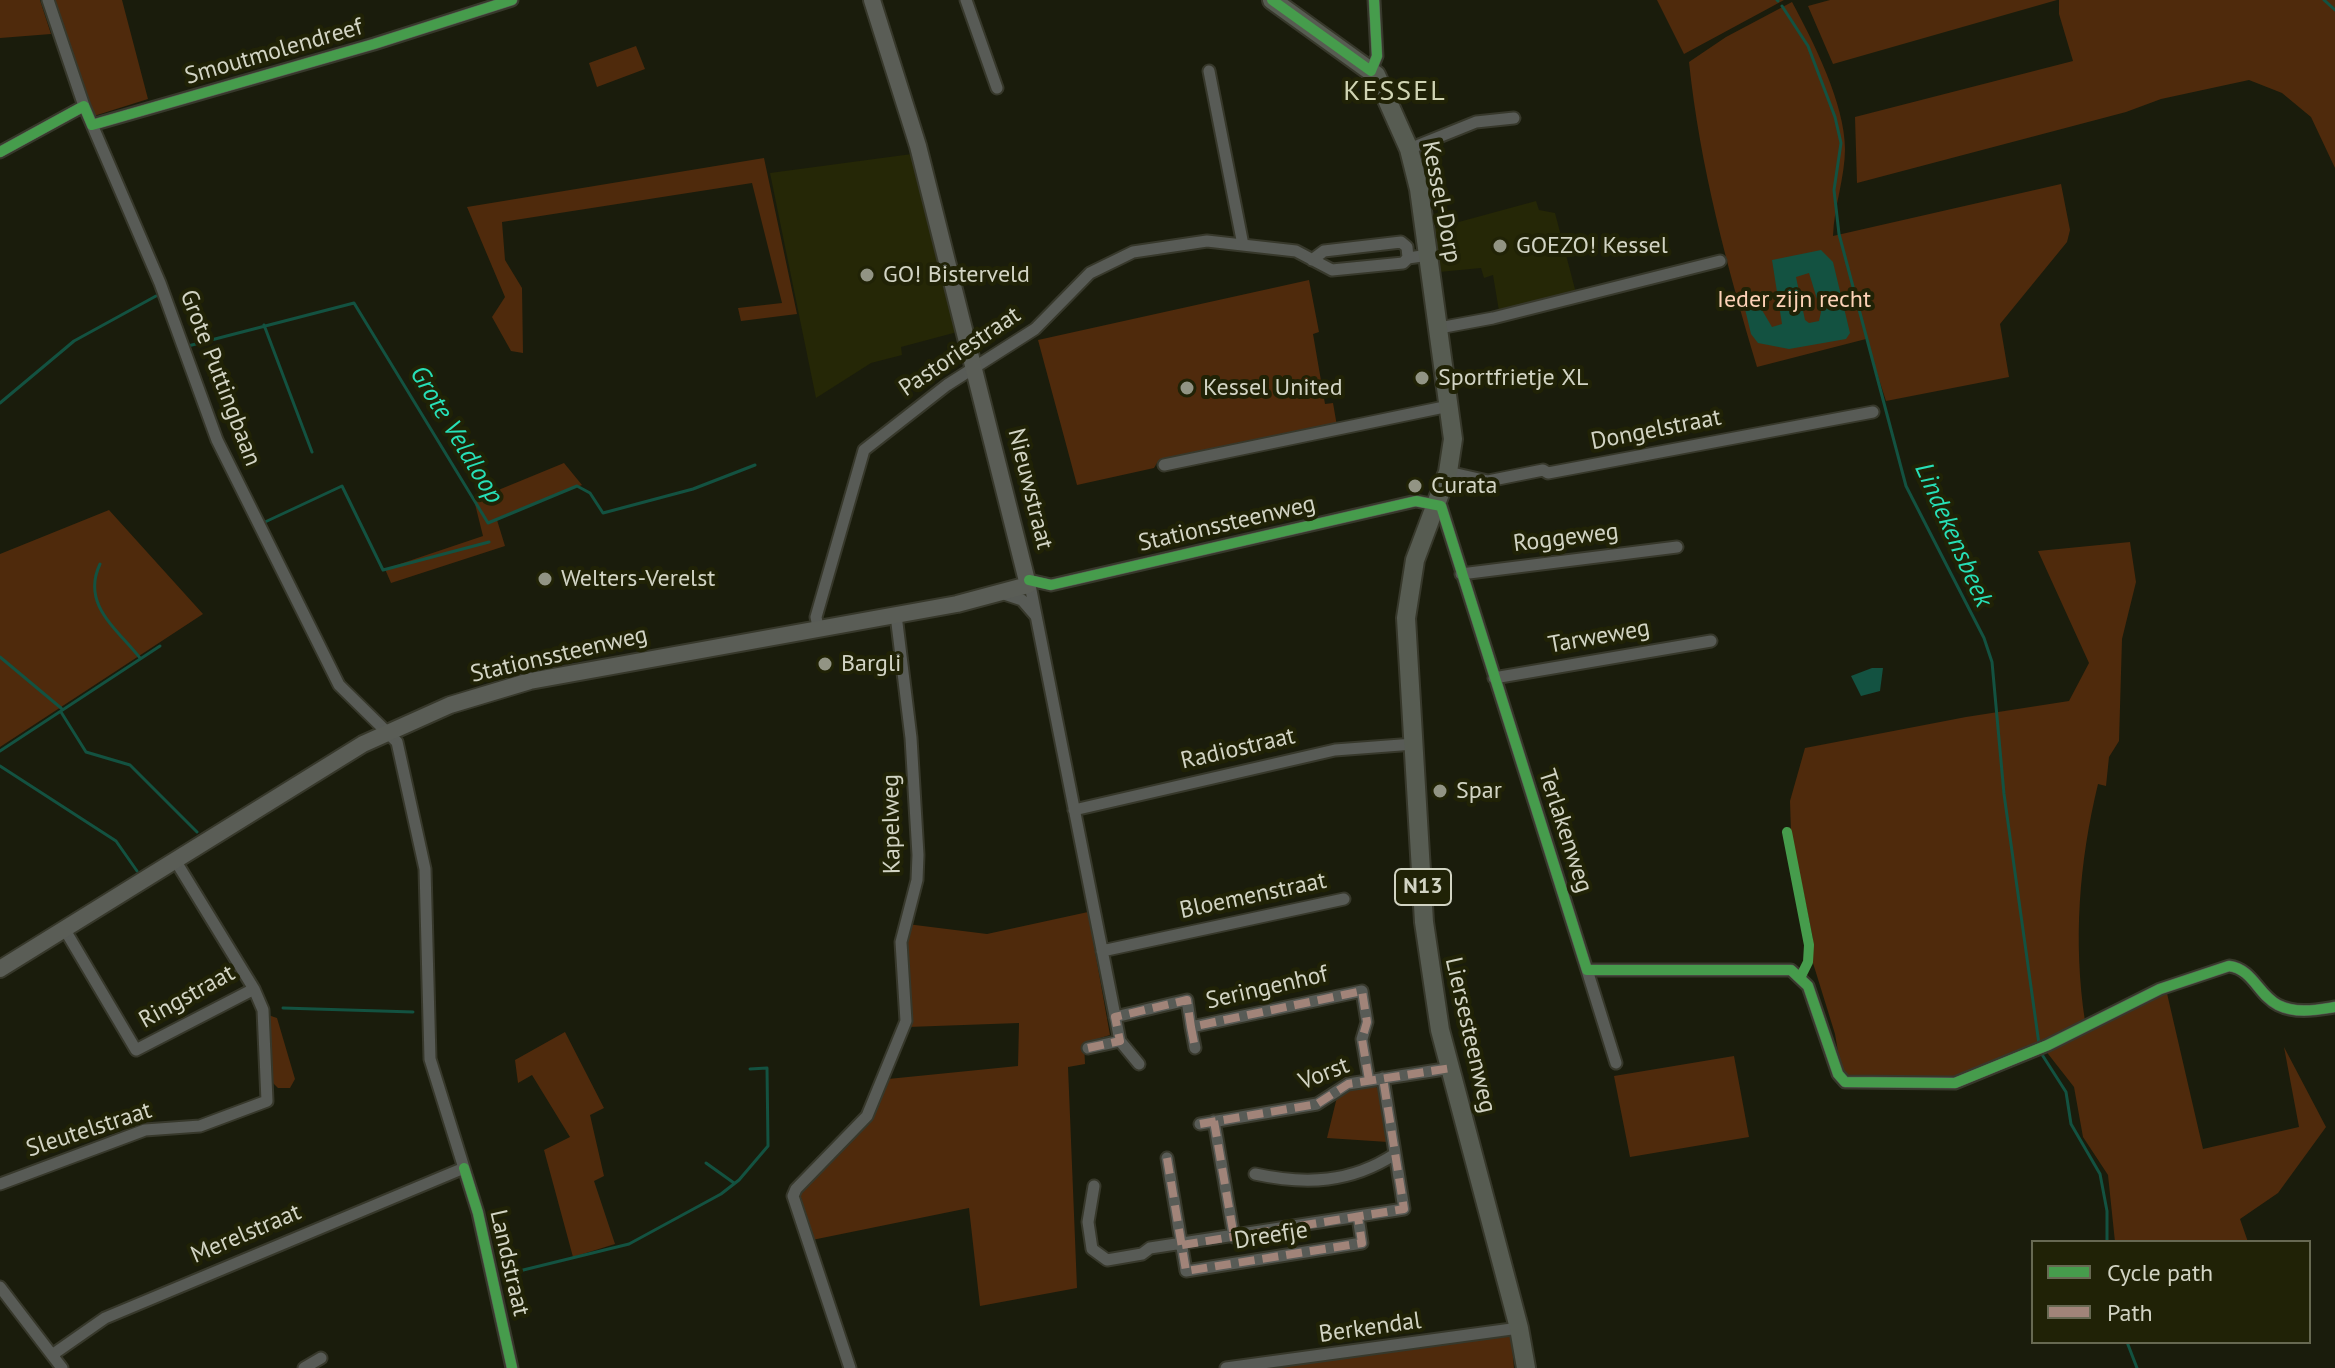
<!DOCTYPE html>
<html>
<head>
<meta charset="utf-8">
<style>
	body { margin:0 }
	#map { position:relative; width:2335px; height:1368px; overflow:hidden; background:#1a1c0c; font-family:"PT Sans",sans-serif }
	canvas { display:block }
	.legend { position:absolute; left:2031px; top:1240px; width:280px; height:104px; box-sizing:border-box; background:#202206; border:2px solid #676952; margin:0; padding:10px 14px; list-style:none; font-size:24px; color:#d2d4c4 }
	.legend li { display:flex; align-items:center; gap:16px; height:40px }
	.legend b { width:40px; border:2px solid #676952 }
</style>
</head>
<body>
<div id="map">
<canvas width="2335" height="1368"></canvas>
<ul class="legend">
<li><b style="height:10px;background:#469c4c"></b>Cycle path</li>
<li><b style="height:10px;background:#a18479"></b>Path</li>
</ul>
</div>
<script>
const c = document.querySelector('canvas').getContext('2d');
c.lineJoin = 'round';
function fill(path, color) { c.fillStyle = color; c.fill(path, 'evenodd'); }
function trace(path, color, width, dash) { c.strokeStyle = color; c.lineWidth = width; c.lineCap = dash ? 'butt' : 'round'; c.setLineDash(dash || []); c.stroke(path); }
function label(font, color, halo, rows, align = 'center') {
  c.font = font + ' "PT Sans",sans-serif'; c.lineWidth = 8; c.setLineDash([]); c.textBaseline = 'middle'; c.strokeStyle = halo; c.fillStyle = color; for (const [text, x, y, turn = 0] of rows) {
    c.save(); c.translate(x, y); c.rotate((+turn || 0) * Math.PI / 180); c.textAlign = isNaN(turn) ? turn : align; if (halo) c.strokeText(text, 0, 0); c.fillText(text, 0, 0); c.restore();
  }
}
const built = new Path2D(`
	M912,154L961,331L901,347L902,355L871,363L816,398L770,173Z
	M1536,201L1539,210L1555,213L1576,293L1499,311L1493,275L1484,278L1481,268L1439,272L1433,229Z`);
const green = new Path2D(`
	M0,0H40L51,34L0,38Z
	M54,0H122L148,99L94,116Z
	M1657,0H1784L1684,54Z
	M1830,0H2057L1833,64L1808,6Z
	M2059,0H2335V168L2311,117L2282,93L2249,80L2161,99L2126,112L1857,183L1855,117L2073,61L2059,14Z
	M1792,2C1813,41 1845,104 1845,149C1845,177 1834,207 1833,236L2061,184L2070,230L2067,242L2000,324L2009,377L1886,401L1866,339L1757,367C1727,266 1700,167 1689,62L1726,37Z
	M636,46L645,69L597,87L589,63Z
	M764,158L797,314L741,321L738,308L782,303L752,183L502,222L505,260L522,288L523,353L511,351L492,317L505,297L467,207Z
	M1309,280L1319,332L1313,334L1325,404L1333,403L1337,426L1157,463L1154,468L1077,485L1038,340Z
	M564,463L582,485L497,520L505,546L391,583L385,569L483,536L474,500Z
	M109,510L203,614L0,747V554Z
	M2130,542L2136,582L2122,639L2119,741L2109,757L2106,786L2098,784C2079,863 2073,941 2085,1021L1953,1079L1848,1076L1841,1069L1835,1034L1813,963V939L1791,832L1790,801L1805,748L1966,717L2069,701L2089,663L2038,551Z
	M1088,912L1110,1035L1084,1043L1085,1064L1068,1067L1077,1288L980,1306L969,1208L812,1240L800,1194C835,1156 871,1129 888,1079L1018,1066L1019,1023L908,1027C912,993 905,959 907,924L987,934Z
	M2166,989L2203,1149L2299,1127L2284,1047L2326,1127L2278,1193L2240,1219L2248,1242H2115L2108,1175L2083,1137L2074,1087L2045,1050Z
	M268,1015L277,1018L295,1079L290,1088H278L271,1081Z
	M565,1032L604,1108L590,1115L604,1176L594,1181L615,1244L573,1257L544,1150L570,1137L532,1075L518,1083L515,1060Z
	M1734,1056L1749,1137L1630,1157L1614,1076Z
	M1374,1086L1378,1088L1388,1142L1327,1138L1337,1097L1349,1089Z
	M1504,1334H1511L1514,1368H1281L1280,1365Z`);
const water = new Path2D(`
	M1821,250L1833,262L1850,333L1846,339L1789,349L1758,343L1751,334L1745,309L1759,305L1772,327L1782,324L1772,260ZM1809,273L1821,312L1819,321L1809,323L1805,320L1796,277Z
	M1872,668H1883L1880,691L1861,696L1851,676Z`);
const stream = new Path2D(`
	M1777,0L1778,1
	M2324,0L2335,10
	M1782,6L1808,46L1835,117L1841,143L1834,190L1839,234L1906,486L1984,638L1992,662L2004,794L2039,1044
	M264,325L312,452
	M189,350L188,346L354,303L488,523L577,486L590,493L603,513L693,489L755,465
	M0,403L74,341L156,296
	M265,522L342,486L383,570L489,542
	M100,564C81,604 116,628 140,658
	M0,657L61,708
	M61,712L86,752L130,765L197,832
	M0,751L160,646
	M0,766L116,841L137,871
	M283,1008L413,1012
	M2041,1053L2066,1092L2071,1124L2100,1174L2107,1211V1242
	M706,1163L734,1183
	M507,1274L629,1244L721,1194L739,1180L768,1146L767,1068L750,1069
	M2127,1342L2137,1368`);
const street = new Path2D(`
	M48,0L84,106L160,283L217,440L339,685L397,742L425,869L430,1059L478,1213L512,1368
	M966,0L997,88
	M1209,71L1243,245
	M1371,71L1377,56L1374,0
	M92,125L374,44L512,0
	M1409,149L1476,122L1514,118
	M0,152L84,106
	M1312,260L1324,251L1401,242L1407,247L1408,258
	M1439,328L1493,318L1720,261
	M1164,465L1449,406
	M1448,472L1488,481L1543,470L1548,473L1873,412
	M1461,574L1677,547
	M1029,580L1051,585L1416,501L1441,506L1587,970H1791L1808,986L1838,1074L1845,1082L1955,1083L2048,1045L2160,989L2229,966C2253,969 2258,995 2278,1005C2296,1014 2316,1010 2335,1007
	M1029,580L1120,1041L1139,1064
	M1004,594L1022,600L1035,615
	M818,627L816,617L864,450L947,385L1035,329L1090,273L1133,252L1207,241L1296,251L1332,270L1403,263L1408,258L1429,255
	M1494,678L1711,641
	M1074,810L1335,750L1414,744
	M65,930L136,1050L254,989L175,860
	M1102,951L1344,899
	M1587,970L1616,1063
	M1115,1017L1187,1000L1191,1027L1362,991L1367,1022L1362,1039L1369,1080
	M1191,1027L1195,1048
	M1088,1048L1120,1041
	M1214,1121L1234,1237
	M1200,1124L1317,1104L1348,1084L1451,1068
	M1167,1158L1186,1271L1362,1243L1358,1217
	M1255,1174C1306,1185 1351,1183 1395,1154
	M0,1184L145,1130L200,1126L267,1101L263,1010L254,989
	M1094,1186L1088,1222L1092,1249L1107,1260L1142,1254L1150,1248L1404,1209L1383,1078
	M0,1287L62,1368
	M52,1355L105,1318L464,1168
	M304,1368L321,1358
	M850,1368L793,1196L796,1189L867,1116L906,1021L901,942L917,880L918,855L911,738L896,615
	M1226,1368L1519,1328`);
const secondary = new Path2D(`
	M0,969L363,744L450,705L530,681L957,604L1028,585L918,146L872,0`);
const primary = new Path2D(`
	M1272,0L1376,75L1409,149L1419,189L1453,439L1448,472L1415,560L1406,618L1424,922L1440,1030L1519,1328L1526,1368`);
const quiet = new Path2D(`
	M1191,1027L1195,1048
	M1088,1048L1120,1041L1115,1017L1187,1000L1191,1027L1362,991L1367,1022L1362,1039L1369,1080
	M1214,1121L1234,1237
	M1200,1124L1317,1104L1348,1084L1451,1068
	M1167,1158L1186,1271L1362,1243L1358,1217
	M1182,1245L1404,1209L1383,1078`);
const cycleway = new Path2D(`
	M1272,0L1371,71L1377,56L1374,0
	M0,152L84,106L92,125L374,44L512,0
	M1029,580L1051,585L1416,501L1441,506L1587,970H1791L1808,986L1838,1074L1845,1082L1955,1083L2048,1045L2160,989L2229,966C2253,969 2258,995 2278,1005C2296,1014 2316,1010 2335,1007
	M1787,832L1809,945L1808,962L1801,976
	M464,1168L478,1213L512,1368`);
const markers = [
	[1500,246,8,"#929484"],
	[867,275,8,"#929484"],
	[1422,378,8,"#929484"],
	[1187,388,8,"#929484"],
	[1415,486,8,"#929484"],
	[545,579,8,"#929484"],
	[825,664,8,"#929484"],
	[1440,791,8,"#929484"]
];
const shields = [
	[1423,887,56]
];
const shieldNames = [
	["N13",1423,887]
];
const streetNames = [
	["Smoutmolendreef",274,52,-16],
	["Kessel-Dorp",1441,202,79],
	["Pastoriestraat",960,352,-34],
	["Grote Puttingbaan",220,378,69],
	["Dongelstraat",1656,430,-11],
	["Nieuwstraat",1030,489,76],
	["Stationssteenweg",1227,524,-13],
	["Roggeweg",1566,538,-7],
	["Tarweweg",1599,637,-10],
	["Stationssteenweg",559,655,-13],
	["Radiostraat",1238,749,-13],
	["Kapelweg",892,824,-91],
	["Terlakenweg",1565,831,72],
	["Bloemenstraat",1253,896,-12],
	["Seringenhof",1267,988,-13],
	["Ringstraat",187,997,-29],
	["Liersesteenweg",1470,1035,77],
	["Vorst",1324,1074,-21],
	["Sleutelstraat",89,1130,-18],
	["Merelstraat",246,1234,-23],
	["Dreefje",1271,1236,-9],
	["Landstraat",509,1263,77],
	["Berkendal",1370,1328,-8]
];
const poiNames = [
	["GOEZO! Kessel",1516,246],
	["GO! Bisterveld",883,275],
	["Sportfrietje XL",1438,378],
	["Kessel United",1203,388],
	["Curata",1431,486],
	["Welters-Verelst",561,579],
	["Bargli",841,664],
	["Spar",1456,791]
];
const parkNames = [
	["Ieder zijn recht",1794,300]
];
const waterNames = [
	["Grote Veldloop",456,435,59],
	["Lindekensbeek",1953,535,66]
];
const quarterNames = [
	["KESSEL",1395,92]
];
fill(built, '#252706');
fill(green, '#4f2a0c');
fill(water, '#135241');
trace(stream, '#135241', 3);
trace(street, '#37382b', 15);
trace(secondary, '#37382b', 20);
trace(primary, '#37382b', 22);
trace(street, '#585b56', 11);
trace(secondary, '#5a5d56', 16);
trace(primary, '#575c52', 18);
trace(quiet, '#a18479', 8, [16, 8]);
trace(cycleway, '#469c4c', 10);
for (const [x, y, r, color] of markers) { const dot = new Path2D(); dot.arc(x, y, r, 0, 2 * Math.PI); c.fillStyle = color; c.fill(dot); trace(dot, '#202206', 3); }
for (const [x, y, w] of shields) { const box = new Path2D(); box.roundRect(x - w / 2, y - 18, w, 36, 6); c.fillStyle = '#202206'; c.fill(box); trace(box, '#d2d4c4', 2); }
label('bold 22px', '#d2d4c4', null, shieldNames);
label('24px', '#d2d4c4', '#202206', streetNames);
label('24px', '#d2d4c4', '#202206', poiNames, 'left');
label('24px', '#fdd2b7', '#202206', parkNames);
label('italic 26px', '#27e0b7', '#202206', waterNames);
c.letterSpacing = '2px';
label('28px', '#d0d4b3', '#202206', quarterNames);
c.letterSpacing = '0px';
</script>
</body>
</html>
